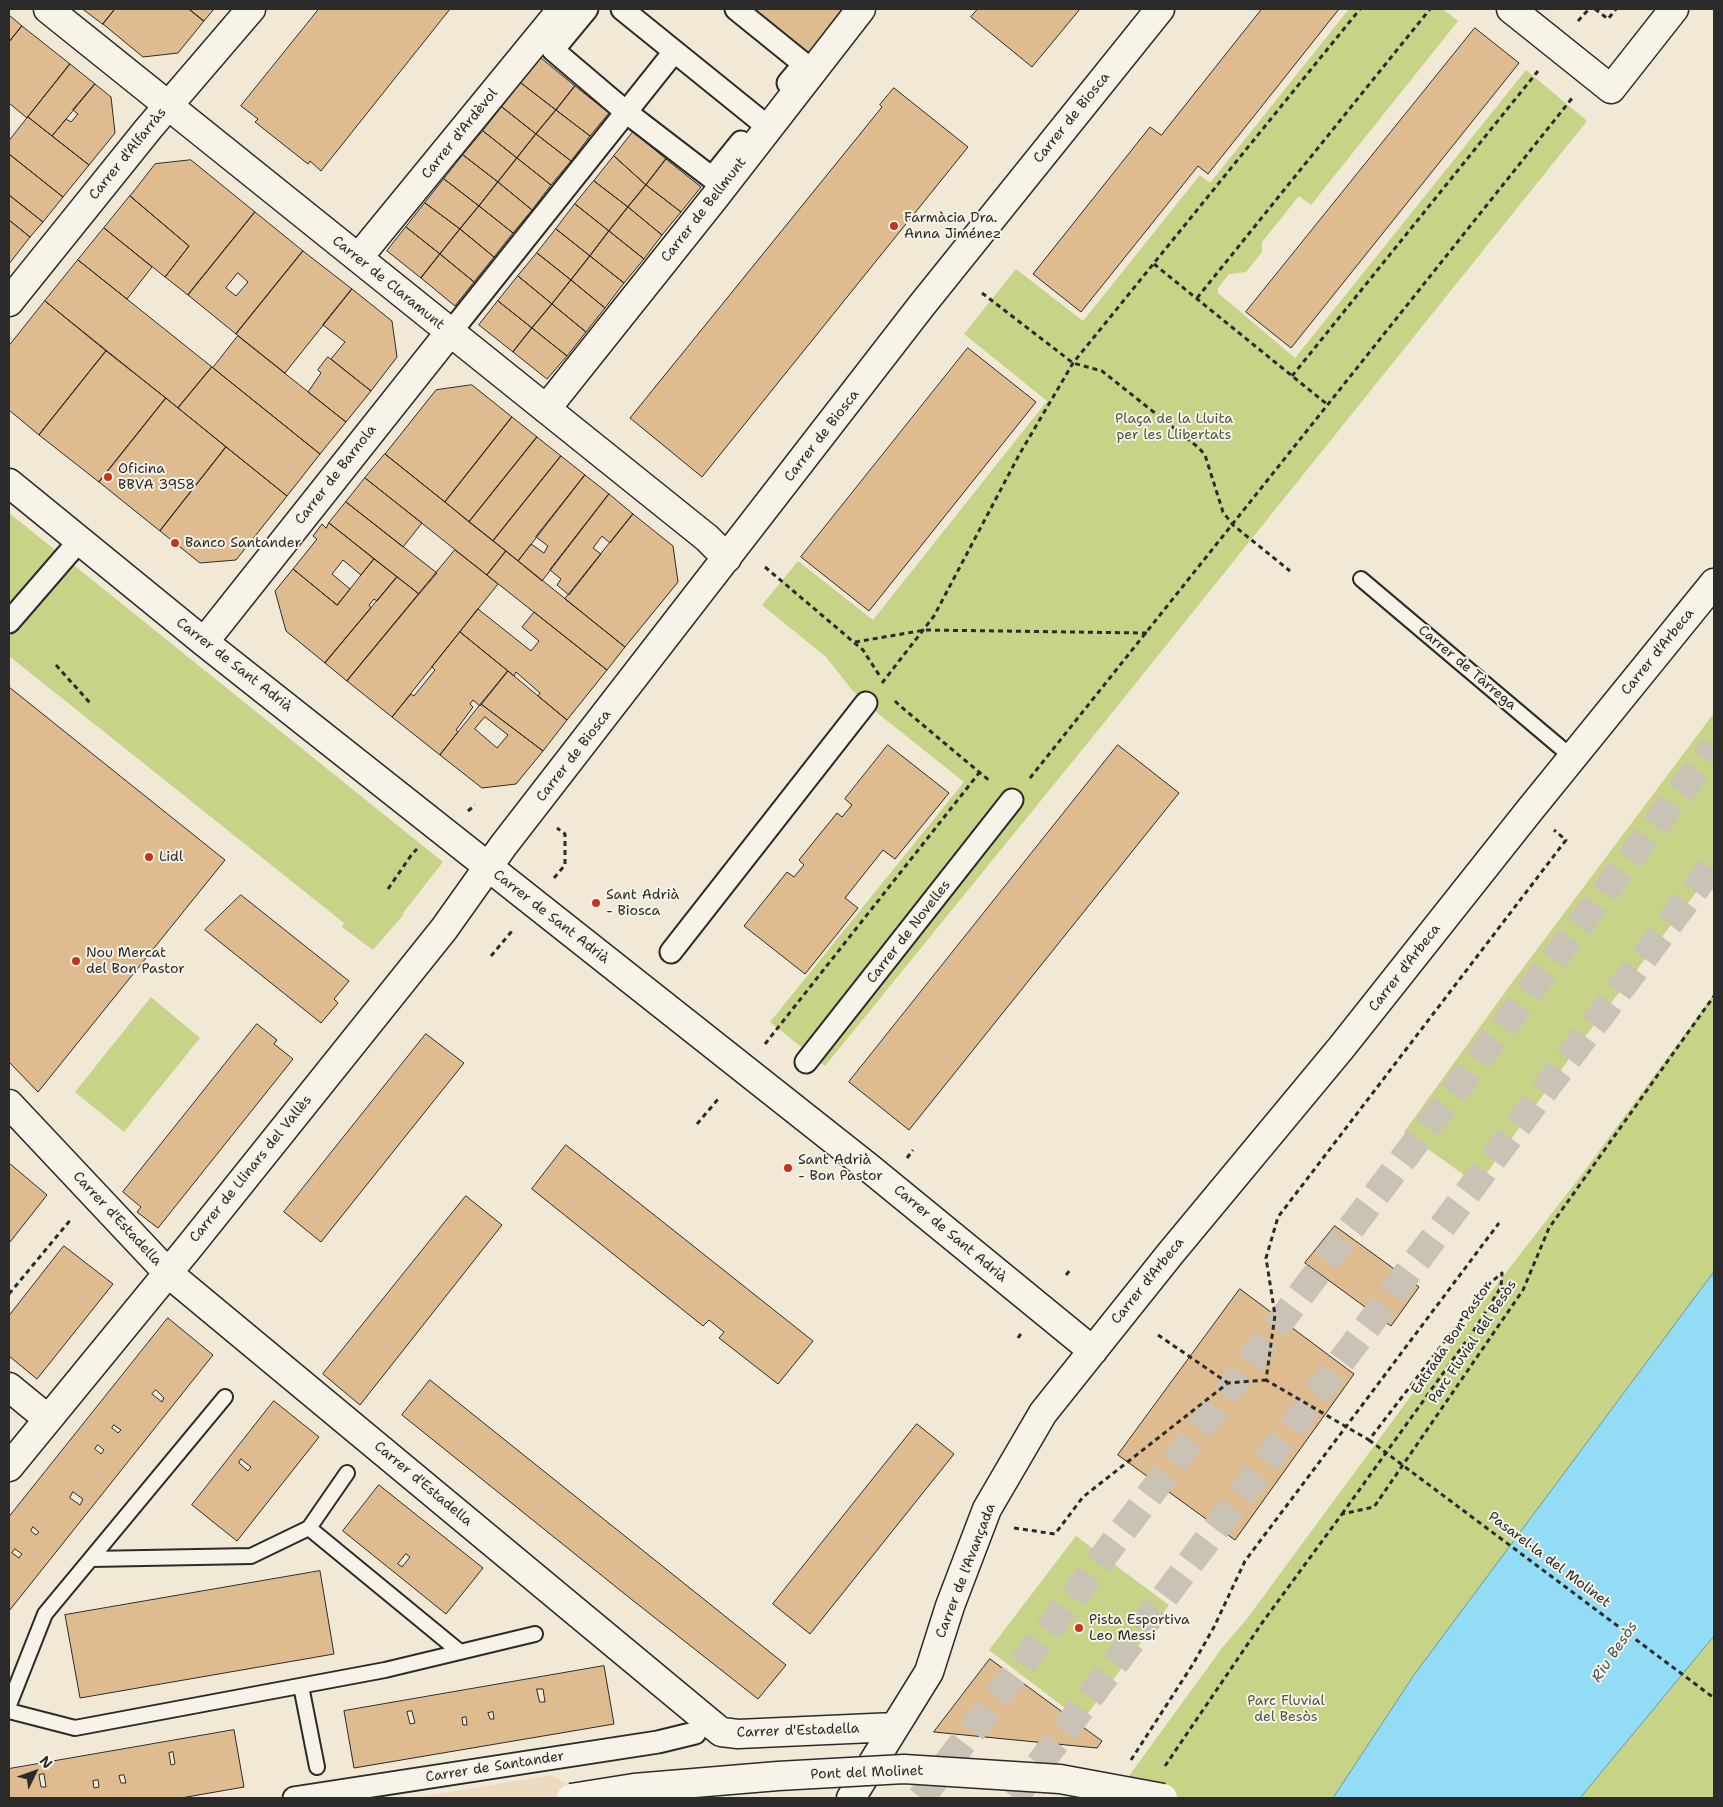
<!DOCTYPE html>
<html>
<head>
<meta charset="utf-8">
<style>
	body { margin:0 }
	#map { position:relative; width:1723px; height:1807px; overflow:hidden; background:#f2e8d6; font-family:"Shantell Sans",sans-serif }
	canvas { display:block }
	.frame { position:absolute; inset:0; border:10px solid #2b2b2b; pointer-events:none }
	.north { position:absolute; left:10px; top:1747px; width:50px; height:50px; -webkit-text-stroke:4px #f7f3e8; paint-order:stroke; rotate:48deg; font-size:14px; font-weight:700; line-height:20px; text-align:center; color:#2b2b2b }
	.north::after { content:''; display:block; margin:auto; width:18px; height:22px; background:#2b2b2b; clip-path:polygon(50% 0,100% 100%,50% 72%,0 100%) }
</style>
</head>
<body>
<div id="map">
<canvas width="1723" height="1807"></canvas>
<div class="frame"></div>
<div class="north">N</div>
</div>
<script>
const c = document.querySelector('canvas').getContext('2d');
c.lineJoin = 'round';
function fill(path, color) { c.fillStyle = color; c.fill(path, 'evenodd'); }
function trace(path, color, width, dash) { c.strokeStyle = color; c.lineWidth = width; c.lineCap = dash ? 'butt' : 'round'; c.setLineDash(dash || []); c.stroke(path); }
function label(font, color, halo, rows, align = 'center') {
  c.font = font + ' "Shantell Sans",sans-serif'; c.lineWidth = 4; c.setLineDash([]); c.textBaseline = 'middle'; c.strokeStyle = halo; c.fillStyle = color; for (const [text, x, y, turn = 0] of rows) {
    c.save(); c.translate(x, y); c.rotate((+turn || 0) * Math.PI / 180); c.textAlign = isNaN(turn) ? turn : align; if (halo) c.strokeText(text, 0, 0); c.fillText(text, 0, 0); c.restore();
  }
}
const built = new Path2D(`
	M551,1775L592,1798H413Z`);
const green = new Path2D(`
	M1349,9H1443L1458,21L1311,205L1299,196L1262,242V252L1246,272L1229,274L1218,288V293L1295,358L1526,70L1587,121L1099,729L825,1066L770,1022L964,782L881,716L852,690L826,657L762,605L798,561L873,620L1047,401L964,334L1016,269L1083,321L1200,175L1210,183Z
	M9,513L443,862L403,913L404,914L373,950L342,927L344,923L9,656Z
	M1714,713V869L1585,1037L1478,1185L1404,1132L1511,984Z
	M1714,994V1272L1414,1675L1333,1798H1113L1222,1648L1246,1620L1419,1385L1583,1173Z
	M151,997L200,1038L124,1132L75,1092Z
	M1076,1536L1169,1605L1082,1721L989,1650Z
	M1714,1636V1798H1580L1711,1640Z`);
const water = new Path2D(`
	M1714,1272V1636L1580,1798H1333L1414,1675Z`);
const building = new Path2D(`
	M83,9H115L103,24Z
	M115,9H189L204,21L178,53L143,57L103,24Z
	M189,9H214L204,21Z
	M319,9H450L321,171L310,161L308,164L255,122L258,119L241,106Z
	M749,9H842L807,55Z
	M978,9H1080L1032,67L971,17Z
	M1262,9H1339L1208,174L1198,166L1081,312L1033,274L1150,127L1161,135Z
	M9,15L22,26L9,42Z
	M22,26L70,64L27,118L9,103V42Z
	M1475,28L1519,63L1291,348L1246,312Z
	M541,58L575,86L556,110L521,83Z
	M70,64L95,84L52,136L28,117Z
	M521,83L556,110L536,134L502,107Z
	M95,84L111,97L115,133L89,165L52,136L66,119L71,122L78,114L73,110Z
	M575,86L609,113L590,136L556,110Z
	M894,88L968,147L702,477L630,418L882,107L880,105Z
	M502,107L536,134L517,158L483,131Z
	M556,110L590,136L571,161L536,134Z
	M28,117L89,165L63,197L9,154V141Z
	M483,131L517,158L498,182L463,155Z
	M633,132L666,159L646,185L614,156Z
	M536,134L571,161L551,185L517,158Z
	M9,154L63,197L43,222L9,195Z
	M463,155L498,182L479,206L444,179Z
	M614,156L646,185L628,207L594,181Z
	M517,158L551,185L532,210L498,182Z
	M666,159L701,187L681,212L646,185Z
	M191,160L255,212L188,295L165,277L189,246L130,196L155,164Z
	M444,179L479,206L460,229L425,203Z
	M594,181L628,207L609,231L575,204Z
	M498,182L532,210L513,233L479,206Z
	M646,185L681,212L662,235L628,207Z
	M9,195L43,222L30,237L9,220Z
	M130,196L189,246L165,277L104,228Z
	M425,203L460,229L440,254L406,227Z
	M575,204L609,231L590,256L556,229Z
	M479,206L513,233L494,257L460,229Z
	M628,207L662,235L644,259L609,231Z
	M255,212L303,251L236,334L188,295ZM238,273L248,282L236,296L226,288Z
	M9,220L30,237L9,264Z
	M406,227L440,254L421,278L387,251Z
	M104,228L152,267L127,299L78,260Z
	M460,229L494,257L474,282L440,254Z
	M556,229L590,256L571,280L537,253Z
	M609,231L644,259L624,283L590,256Z
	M303,251L352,289L285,373L236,334Z
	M537,253L571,280L552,304L518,276Z
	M440,254L474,282L455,306L421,278Z
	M590,256L624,283L605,308L571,280Z
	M78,260L212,367L178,408L45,301Z
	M518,276L552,304L532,328L498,301Z
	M571,280L605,308L586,332L552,304Z
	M352,289L392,321L397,357L371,391L331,359L345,342L323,325Z
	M45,301L106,351L39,435L9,410V346Z
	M498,301L532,328L513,352L479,325Z
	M552,304L586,332L567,356L532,328Z
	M532,328L567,356L547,379L513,352Z
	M238,336L346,422L320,454L213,368Z
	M968,348L1036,402L869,611L801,557Z
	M106,351L166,398L99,482L39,435Z
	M328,357L371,391L346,422L308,392L321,373L318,370Z
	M212,367L320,454L287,496L178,408Z
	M472,385L512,417L445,502L385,454L436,390Z
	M166,398L226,447L160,531L99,482Z
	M512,417L537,437L469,522L445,502Z
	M537,437L561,456L493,541L469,522Z
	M226,447L287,496L236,560L200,563L160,531Z
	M385,454L506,551L487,575L365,478Z
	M561,456L585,475L518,561L493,541Z
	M585,475L609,494L542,581L518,561L531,544L544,553L548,546L536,537Z
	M365,478L422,523L403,547L346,502Z
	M609,494L633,514L610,543L602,536L593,548L601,554L569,595L557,585L561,579L550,570Z
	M346,502L437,573L419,594L329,523Z
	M633,514L673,546L678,582L625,647L565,599Z
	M329,523L374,559L361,575L343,560L332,574L350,589L337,605L293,569L317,539L313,536L322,524L326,528Z
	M455,550L498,584L392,717L347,681Z
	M506,551L625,647L607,670L487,575Z
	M374,559L397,577L377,601L374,599L369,605L371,608L325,663L286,631L275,591L293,569L337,605Z
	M397,577L419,594L347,681L325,663Z
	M478,609L531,651L539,641L522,627L534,612L607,670L567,720L538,696L540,693L516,672L514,676L460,632Z
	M460,632L508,671L480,706L473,700L470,704L473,707L456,730L458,732L440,755L392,717L411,694L414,696L435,670L432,667Z
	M508,671L567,720L543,751L481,704Z
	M9,687L225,860L38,1092L9,1062Z
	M481,704L543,751L516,784L482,788L440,755ZM485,717L508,735L497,748L475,729Z
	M888,745L949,793L895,859L883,850L845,898L858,908L805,974L744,926L787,872L794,877L804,865L799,860L837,813L842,817L852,805L845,799Z
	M1118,745L1179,793L909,1130L849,1082Z
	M241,895L349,981L334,999L338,1003L321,1023L205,930Z
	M257,1024L277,1040L274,1044L293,1059L158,1228L137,1212L141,1207L123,1192Z
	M426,1034L464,1063L321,1242L284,1212Z
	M566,1145L813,1341L778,1384L719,1338L724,1332L709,1320L703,1326L532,1189Z
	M9,1163L47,1195L10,1242L9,1241Z
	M466,1196L502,1225L360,1405L323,1374Z
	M1335,1226L1419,1287L1391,1326L1305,1263Z
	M64,1246L113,1284L37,1379L9,1356V1316Z
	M1240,1289L1354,1374L1235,1540L1118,1455Z
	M168,1318L213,1355L9,1611V1517ZM156,1390L164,1398L162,1402L152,1394ZM114,1425L121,1430L118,1433L112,1428ZM98,1445L104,1450L101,1454L95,1449ZM73,1492L83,1499L80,1505L70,1498ZM33,1527L39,1532L36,1535L31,1531ZM15,1549L22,1554L19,1558L12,1553Z
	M430,1380L786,1665L758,1699L631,1599L402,1415Z
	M274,1401L319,1437L237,1541L192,1505ZM241,1459L251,1467L248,1471L239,1463Z
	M917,1424L954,1454L810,1634L773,1604Z
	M379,1485L483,1568L446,1614L343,1531ZM406,1554L410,1557L402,1567L398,1564Z
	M320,1571L334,1654L80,1698L65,1615Z
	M990,1659L1102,1741L1097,1748L934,1732Z
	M604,1666L614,1724L354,1768L344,1711ZM537,1689H543L545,1702H540ZM412,1711L415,1723L410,1724L407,1712ZM493,1712L494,1719H490L488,1713ZM466,1717L467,1725H463L462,1718Z
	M234,1730L244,1787L181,1798H9V1769ZM173,1752L175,1764L171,1765L169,1753ZM44,1774L46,1787H41L39,1775ZM124,1775L126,1783H121L119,1776ZM98,1780L99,1787L94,1788L93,1781Z`);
const trunkTunnel = new Path2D(`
	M921,1798L1714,747
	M1014,1798L1714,864`);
const path = new Path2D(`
	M1595,9L1608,19L1616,9
	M1578,21L1589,9
	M1154,264L1328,405
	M982,293L1073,363L1102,371L1199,448L1205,455L1223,512L1233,525L1290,571
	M1197,298L1430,9
	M1292,376L1538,71
	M765,567L863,650L881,678
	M855,642L925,630L1147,633
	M56,665L90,703
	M882,683L934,616L1019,455L1073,363L1360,9
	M895,701L899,705L991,782
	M1030,778L1573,97
	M468,811L475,805
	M554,878L565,865V834L557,828
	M388,889L412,854L417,849
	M491,956L512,931
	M765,1044L979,773
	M697,1124L719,1098
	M907,1158L913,1150
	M1066,1275L1071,1269
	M9,1294L72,1218
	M1158,1335L1228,1383
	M1018,1338L1022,1332
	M1342,1514L1477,1326L1501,1287L1502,1273L1488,1285L1369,1440L1266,1380L1275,1315L1266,1258L1278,1217L1566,840L1554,830
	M1014,1528L1055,1534L1083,1497L1228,1383L1266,1380
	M1131,1760L1193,1664L1214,1627L1245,1561L1499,1223
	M1165,1766L1262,1623L1342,1514L1374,1507L1523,1290L1549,1228L1714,996`);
const service = new Path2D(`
	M1361,579L1573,758
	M309,1528L460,1652
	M91,1559L251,1556L309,1528L347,1473
	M301,1686L317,1767
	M9,1705L45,1614L225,1397
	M9,1711L75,1728L385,1670L535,1634`);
const pedestrian = new Path2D(`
	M587,9L553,50L626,112L712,178L741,142
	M622,9L768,127
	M736,9L804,64L788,83
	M458,323L674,52
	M9,622L79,541
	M671,952L866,703
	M806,1062L1012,800
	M294,1798L658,1742L695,1733`);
const minor = new Path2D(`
	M48,9L707,538L727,558
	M1511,9L1611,89L1674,9
	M358,258L562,9
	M9,302L149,128L251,9
	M546,409L715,197L861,9
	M9,483L204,642L868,1167L1093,1351
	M204,642L450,332
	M9,1104L168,1273L721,1732L738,1734L895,1727
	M9,1387L48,1419
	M9,1467L190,1246L444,929L503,846L922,305L1160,9
	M851,1798L929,1672L950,1606L987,1509L1043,1413L1170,1254L1341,1048L1529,811L1714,583`);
const pathBridge = new Path2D(`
	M1369,1440L1714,1698`);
const tertiaryBridge = new Path2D(`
	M571,1798L634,1788L778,1776L904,1769L1060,1779L1163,1798`);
const markers = [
	[894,226,5,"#c8321e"],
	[108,477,5,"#c8321e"],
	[175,543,5,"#c8321e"],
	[149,857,5,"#c8321e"],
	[596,903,5,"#c8321e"],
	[76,961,5,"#c8321e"],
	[788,1168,5,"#c8321e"],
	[1079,1628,5,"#c8321e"]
];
const streetNames = [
	["Carrer de Biosca",1072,118,-51],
	["Carrer d'Ardèvol",460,134,-51],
	["Carrer d'Alfarràs",128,154,-51],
	["Carrer de Bellmunt",704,210,-52],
	["Carrer de Claramunt",388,283,39],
	["Carrer de Biosca",822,436,-52],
	["Carrer de Barnola",336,475,-52],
	["Carrer d'Arbeca",1658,652,-51],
	["Carrer de Sant Adrià",234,665,38],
	["Carrer de Tàrrega",1467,668,40],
	["Carrer de Biosca",574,756,-52],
	["Carrer de Sant Adrià",551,917,38],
	["Carrer de Novelles",909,932,-52],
	["Carrer d'Arbeca",1405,968,-52],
	["Carrer de Llinars del Vallès",251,1169,-51],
	["Carrer d'Estadella",117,1219,47],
	["Carrer de Sant Adrià",950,1234,40],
	["Carrer d'Arbeca",1148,1281,-51],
	["Entrada Bon Pastor",1452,1338,-56],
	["Parc Fluvial del Besòs",1473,1342,-56],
	["Carrer d'Estadella",423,1484,40],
	["Pasarel·la del Molinet",1549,1560,37],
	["Carrer de l'Avançada",966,1571,-69],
	["Carrer d'Estadella",798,1731,-2],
	["Carrer de Santander",495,1767,-9],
	["Pont del Molinet",867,1773,-2]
];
const poiNames = [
	["Farmàcia Dra.",904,218],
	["Anna Jiménez",904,234],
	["Oficina",118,469],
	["BBVA 3958",118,485],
	["Banco Santander",185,543],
	["Lidl",159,857],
	["Sant Adrià",606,895],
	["- Biosca",606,911],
	["Nou Mercat",86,953],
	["del Bon Pastor",86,969],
	["Sant Adrià",798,1160],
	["- Bon Pastor",798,1176],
	["Pista Esportiva",1089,1620],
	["Leo Messi",1089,1636]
];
const parkNames = [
	["Plaça de la Lluita",1174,419],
	["per les Llibertats",1174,435],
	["Parc Fluvial",1286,1701],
	["del Besòs",1286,1717]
];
const waterNames = [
	["Riu Besòs",1615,1652,-56]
];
fill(built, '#ecdbc1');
fill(green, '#c7d387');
fill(water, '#93dcf5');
trace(water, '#6995a4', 1);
fill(building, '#dfbc90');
trace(building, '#2b2b2b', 1);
trace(trunkTunnel, '#cac2b4', 28, [28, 14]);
trace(service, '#2b2b2b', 18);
trace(pedestrian, '#2b2b2b', 25);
trace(minor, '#2b2b2b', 31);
trace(path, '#2b2b2b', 3, [5, 4]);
trace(service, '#f7f3e8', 14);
trace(pedestrian, '#f7f3e8', 21);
trace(minor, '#f7f3e8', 28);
trace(tertiaryBridge, '#2b2b2b', 31, []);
trace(pathBridge, '#2b2b2b', 3, [5, 4]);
trace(tertiaryBridge, '#f7f3e8', 28);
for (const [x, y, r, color] of markers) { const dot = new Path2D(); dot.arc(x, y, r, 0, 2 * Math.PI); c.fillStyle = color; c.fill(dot); trace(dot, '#f7f3e8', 2); }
label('14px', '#2b2b2b', '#f7f3e8', streetNames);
label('14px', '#2b2b2b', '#f7f3e8', poiNames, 'left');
label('14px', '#525542', '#f7f3e8', parkNames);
label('italic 15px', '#45575e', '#f7f3e8', waterNames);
</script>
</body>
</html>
